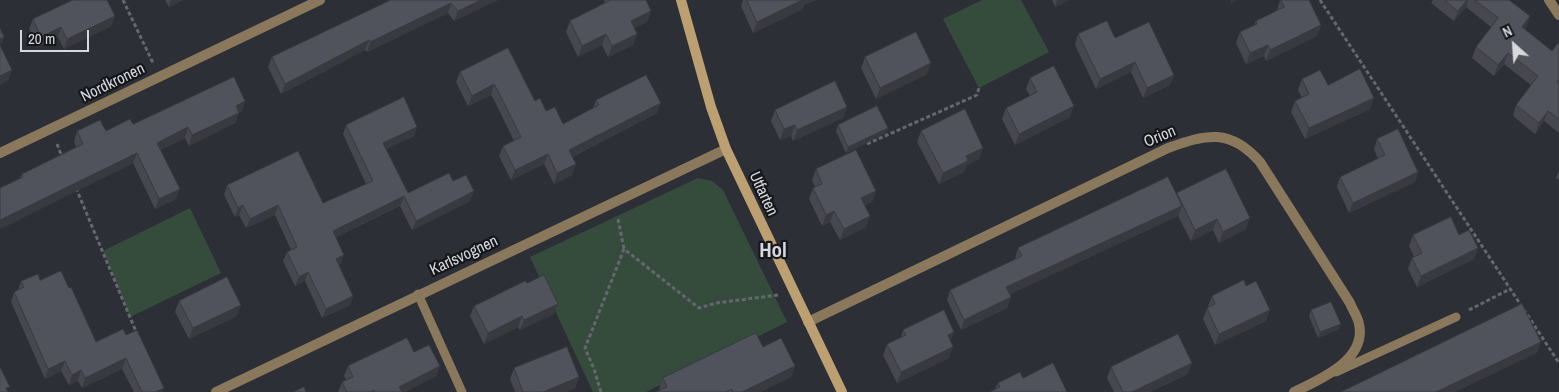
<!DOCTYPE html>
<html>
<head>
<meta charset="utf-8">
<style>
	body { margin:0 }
	#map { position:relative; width:1559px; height:392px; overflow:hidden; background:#2d2f37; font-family:"Archivo Narrow",sans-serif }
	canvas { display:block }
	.north { position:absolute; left:1489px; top:20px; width:50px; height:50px; -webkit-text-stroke:4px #16171b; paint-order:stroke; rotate:334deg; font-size:14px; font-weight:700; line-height:20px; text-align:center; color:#d7d8de }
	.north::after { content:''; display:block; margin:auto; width:18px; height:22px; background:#d7d8de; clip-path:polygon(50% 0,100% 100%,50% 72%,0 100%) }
	.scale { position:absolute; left:20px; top:30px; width:69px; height:22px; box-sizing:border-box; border:2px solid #d7d8de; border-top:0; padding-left:6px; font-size:15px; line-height:18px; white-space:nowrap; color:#d7d8de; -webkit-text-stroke:4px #16171b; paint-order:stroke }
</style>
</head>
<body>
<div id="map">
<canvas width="1559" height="392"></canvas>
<div class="north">N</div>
<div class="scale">20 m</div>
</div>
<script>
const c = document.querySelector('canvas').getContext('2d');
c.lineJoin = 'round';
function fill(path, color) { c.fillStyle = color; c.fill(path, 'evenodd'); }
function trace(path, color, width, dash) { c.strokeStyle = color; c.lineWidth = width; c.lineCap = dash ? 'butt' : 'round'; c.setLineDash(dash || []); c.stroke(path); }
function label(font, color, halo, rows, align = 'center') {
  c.font = font + ' "Archivo Narrow",sans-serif'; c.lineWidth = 4.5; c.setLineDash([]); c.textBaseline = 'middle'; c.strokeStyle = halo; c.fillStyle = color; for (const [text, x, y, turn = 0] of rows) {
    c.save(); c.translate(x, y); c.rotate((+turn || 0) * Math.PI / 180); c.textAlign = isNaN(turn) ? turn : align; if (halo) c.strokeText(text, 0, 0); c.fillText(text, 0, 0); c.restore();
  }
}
const green = new Path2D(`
	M982,0H1021L1049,52L979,88L943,19Z
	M698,178L712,181L723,190L787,322L646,392H593L530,257Z
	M190,208L221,273L130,317L103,251Z`);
const path = new Path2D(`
	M123,0L153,63
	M1320,0L1559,363
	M57,144L62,157
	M867,144L977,95L979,88
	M76,188L137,334
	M618,219L624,249
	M1469,310L1510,289
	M601,392L594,369L585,348L624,249L699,308L716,303L778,295`);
const lane = new Path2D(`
	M418,294L462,392
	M1336,372L1456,317`);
const street = new Path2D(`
	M1549,0L1559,15
	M0,153L320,0
	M808,322L1168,148C1207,134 1230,128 1260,162L1350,303C1352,309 1358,317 1359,324C1367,360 1319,380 1294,392
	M216,392L726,149`);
const secondary = new Path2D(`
	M681,0L711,107L726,149L842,392`);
const wall = new Path2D(`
	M165,0H183L169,7Z
	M391,0H498L454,21L448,13L367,52L365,50L281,94L268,67L272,57Z
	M604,0H646L651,11L647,22L634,28L637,34L633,45L608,57L602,45L578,57L566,32L570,21L605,3Z
	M743,0H816L804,5L803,9L753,33L741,6Z
	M1052,0H1069L1055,7Z
	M1280,0H1309L1321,25L1317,36L1266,61L1264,56L1246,64L1236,43L1240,32L1254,25L1256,21L1277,11Z
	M1433,0H1509L1530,16L1526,27L1525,29L1552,51L1559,42V133L1544,121L1535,134L1513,116L1516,105L1531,85L1504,64L1494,76L1472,58L1476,47L1491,27L1466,7L1454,21L1431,3Z
	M115,16L111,26L64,49L58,37L38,47L29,29L33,19Z
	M1078,34L1115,38L1174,75L1170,85L1143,98L1131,72L1096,89L1075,45Z
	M508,48L535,101L563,124L593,108L596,100L657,113L572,157V175L554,184L544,164L511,180L499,156L503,146L514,141L495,102L491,95L468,106L456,82L460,72Z
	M865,57L927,74L876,99L861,68Z
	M1030,78L1070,117L1015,145L1002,119L1006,108L1030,96L1026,89Z
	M1302,79L1328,85L1370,109L1305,139L1291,112L1295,101L1302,98L1298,90Z
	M847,107L843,118L793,141L791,136L780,140L771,121L775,110Z
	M242,112L239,113L235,123L189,146L185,138L160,150L176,199L155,209L133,163L0,229V188L20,178L22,174L76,147L74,142L77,131H106L133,124Z
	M346,125L417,127L414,136L386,149L408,193L453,181L470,201L412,230L400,206L336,237L341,264L339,265L353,296L350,305L322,318L305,281L295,286L283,261L287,252L291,250L275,215L246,228L239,215L235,217L224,195L227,185L323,203L366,184L343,134Z
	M838,125L888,128L886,133L846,153L836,131Z
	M921,131L983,148L979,159L967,165L964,172L939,184L917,142Z
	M1377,139L1418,172L1415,182L1349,213L1337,187L1340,177L1378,159L1374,149Z
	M816,169L876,191L872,202L865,205L866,227L840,240L830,222L822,226L809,199L813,188L815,187L812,180Z
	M1559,170V180L1556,178Z
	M1177,193L1246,229L1219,243L1213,230L1191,241L1178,216L1010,294L1011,297L1007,308L961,330L947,300L950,290L1015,259L1018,248L1176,194Z
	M1413,235H1459L1478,248L1474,259L1417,287L1408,269L1412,258L1414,257L1409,246Z
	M40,280L69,288L96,342L126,335L164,388L162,392H134L122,369L82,388L78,381L69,385L61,371L45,379L11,302L14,292L18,290L21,281Z
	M1246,286L1266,321L1215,345L1203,319L1212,296Z
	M179,301L237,316L189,339L175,312Z
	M474,306L554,314L520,330L518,327L484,344L470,316Z
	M1311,310L1339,329L1318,338L1309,316Z
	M903,330L951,342L949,358L897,383L883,355L887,344L901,337Z
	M763,347L795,366L791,377L760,392H656L660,390L659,389L663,378Z
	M414,352L436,376L405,392H338L342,382L346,380L344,376L348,366Z
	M1111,367L1188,374L1150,392H1114L1107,378Z
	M514,368L579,377L575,388L566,392H515L510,379Z
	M1023,378L1067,392L995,389L998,383Z`);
const shadedWall = new Path2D(`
	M171,0H183L169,7Z
	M481,0H498L454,21L458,11Z
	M802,0H816L804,5L803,9L753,33L757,22Z
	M1057,0H1069L1055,7Z
	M1231,0H1237L1230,4Z
	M1467,0H1468L1466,7L1454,21L1458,11Z
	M451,3L448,13L367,52L370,42Z
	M651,11L647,22L627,32L631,21Z
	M115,16L111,26L64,49L67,39Z
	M1530,16L1526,27L1518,38L1522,27Z
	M1321,25L1317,36L1266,61L1270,50Z
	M61,27L58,37L38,47L41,37Z
	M606,34L602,45L578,57L582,46Z
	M637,34L633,45L608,57L612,46Z
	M4,37L2,43L0,44V39Z
	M369,40L365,50L281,94L285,84Z
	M1268,45L1264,56L1246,64L1250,53Z
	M1508,53L1504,64L1494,76L1498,65Z
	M1135,62L1131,72L1096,89L1100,79Z
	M931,63L927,74L876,99L880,88Z
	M12,70L8,81L0,85V76Z
	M1174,75L1170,85L1143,98L1147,88Z
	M494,84L491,95L468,106L472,96Z
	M1374,98L1370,109L1305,139L1309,128Z
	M245,101L242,112L239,113L235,123L189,146L192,135L236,106Z
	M661,103L657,113L565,160L569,150Z
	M1074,106L1070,117L1015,145L1019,134Z
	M847,107L843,118L793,141L797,130Z
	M1548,111L1544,121L1535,134L1539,123Z
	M795,125L791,136L780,140L784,129Z
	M188,127L185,138L153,153L157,143Z
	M417,127L414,136L379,153L383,143Z
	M888,128L886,133L846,153L848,147Z
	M983,148L979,159L967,165L964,172L939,184L943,173L966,156Z
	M137,153L133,163L0,229V220Z
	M548,154L544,164L511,180L515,170Z
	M576,164L572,175L554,184L557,173Z
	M1418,172L1415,182L1349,213L1353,203Z
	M180,189L176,199L155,209L159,199Z
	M474,191L470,201L412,230L416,221Z
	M876,191L872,202L857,209L861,198Z
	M404,196L400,206L329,240L333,231Z
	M243,205L239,215L235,217L238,208Z
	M278,205L275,215L246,228L250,219Z
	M1182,206L1178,216L1002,298L1006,287Z
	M834,211L830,222L822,226L826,215Z
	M870,216L866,227L840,240L844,229Z
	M1250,218L1246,229L1219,243L1223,232Z
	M1217,219L1213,230L1191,241L1195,230Z
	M1478,248L1474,259L1417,287L1421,276Z
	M344,255L341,264L332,268L336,259Z
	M308,272L305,281L295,286L299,277Z
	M353,296L350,305L322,318L326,309Z
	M1011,297L1007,308L961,330L964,320Z
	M558,304L554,314L520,330L524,320Z
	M241,305L237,316L189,339L193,328Z
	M1270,310L1266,321L1215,345L1219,334Z
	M522,316L518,327L484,344L488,333Z
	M1341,324L1339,329L1318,338L1320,332Z
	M954,332L950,343L948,335Z
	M1541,342L1537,353L1455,392H1436Z
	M953,347L949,358L897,383L901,372Z
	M126,358L122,369L82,388L85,378Z
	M65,361L61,371L45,379L48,369Z
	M1192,363L1188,374L1150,392H1132Z
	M440,366L436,376L405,392H398L399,387Z
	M795,366L791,377L760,392H742Z
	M81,370L78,381L69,385L72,375Z
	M579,377L575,388L566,392H543Z
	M164,388L162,392H155Z`);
const building = new Path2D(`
	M73,0H107L115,16L67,39L61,27L41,37L33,19Z
	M391,0H481L458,11L451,3L370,42L369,40L285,84L272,57Z
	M611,0H646L651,11L631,21L637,34L612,46L606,34L582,46L570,21Z
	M747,0H802L757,22Z
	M1281,0H1309L1321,25L1270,50L1268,45L1250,53L1240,32L1257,24L1256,21L1284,7Z
	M1445,0H1467L1458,11Z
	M1475,0H1509L1530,16L1522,27L1552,51L1559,42V80L1557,82L1559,83V119L1548,111L1539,123L1516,105L1538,76L1508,53L1498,65L1476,47L1498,18Z
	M1107,21L1115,38L1149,22L1174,75L1147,88L1135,62L1100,79L1078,34Z
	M0,28L4,37L0,39Z
	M916,32L931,63L880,88L865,57Z
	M0,45L12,70L0,76Z
	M508,48L535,101L540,98L546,111L555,107L563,124L599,105L596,100L646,75L661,103L569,150L576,164L557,173L548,154L515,170L503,146L521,137L498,91L494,84L472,96L460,72Z
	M1054,66L1074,106L1019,134L1006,108L1037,92L1030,78Z
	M1360,69L1374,98L1309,128L1295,101L1309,94L1302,79L1320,70L1328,85Z
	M234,77L245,101L236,106L239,113L192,135L188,127L157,143L180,189L159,199L137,153L0,220V188L23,177L22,174L83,144L77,131L100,120L106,131L130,119L133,124Z
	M835,81L847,107L797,130L795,125L784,129L775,110Z
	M404,97L417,127L383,143L408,193L449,173L453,181L466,175L474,191L416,221L404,196L333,231L344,255L336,259L353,296L326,309L308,272L299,277L287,252L297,247L278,205L250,219L243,205L238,208L227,185L298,151L323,203L373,181L346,125Z
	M877,106L888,128L848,147L838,125Z
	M965,109L983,148L966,156L968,161L943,173L921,131Z
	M1398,129L1418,172L1353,203L1340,177L1385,155L1377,139Z
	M856,150L876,191L861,198L870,216L844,229L834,211L826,215L813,188L822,184L816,169Z
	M1226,169L1250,218L1223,232L1217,219L1195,230L1177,193Z
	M1168,177L1182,206L1006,287L1011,297L964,320L950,290L1022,256L1018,248Z
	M1451,217L1459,235L1469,230L1478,248L1421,276L1412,258L1422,253L1413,235Z
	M61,271L69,288L71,287L96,342L123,329L126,335L137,330L164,388L155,392H142L126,358L85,378L81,370L72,375L65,361L48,369L14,292L24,287L21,281L38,274L40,280Z
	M544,275L558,304L524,320L522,316L488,333L474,306L525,281L527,283Z
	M227,277L241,305L193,328L179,301Z
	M1244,280L1246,286L1256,281L1270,310L1219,334L1207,308L1215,304L1212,296Z
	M1331,302L1341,324L1320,332L1311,310Z
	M1522,304L1541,342L1436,392H1341Z
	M944,310L954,332L948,335L953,347L901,372L887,344L906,335L903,330Z
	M756,333L763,347L781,338L795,366L742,392H733L732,389L726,392H656L667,387L663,378Z
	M1178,334L1192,363L1132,392H1123L1111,367Z
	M407,338L414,352L429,345L440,366L399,387L402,392H375L374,390L370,392H347L342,382L353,377L348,366Z
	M567,347L579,377L543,392H523L514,368Z
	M1053,363L1067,392H990L1000,387L998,383L1020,372L1023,378Z
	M0,367L10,387L6,388L8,392H0Z
	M304,387L306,392H294Z`);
const streetNames = [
	["Nordkronen",113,83,-26],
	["Orion",1160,137,-23],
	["Utfarten",763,194,65],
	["Karlsvognen",464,256,-25]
];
const districtNames = [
	["Hol",773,251]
];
fill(green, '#354c3c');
trace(path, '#65676e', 3, [4, 2.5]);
trace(lane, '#89785b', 9);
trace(street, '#89785b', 10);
trace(secondary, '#bda071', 10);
fill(wall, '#46474f');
fill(shadedWall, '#393a40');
fill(building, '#51535c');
trace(building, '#393a40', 1);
label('16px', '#d7d8de', '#16171b', streetNames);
label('bold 21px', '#d7d8de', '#16171b', districtNames);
</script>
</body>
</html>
